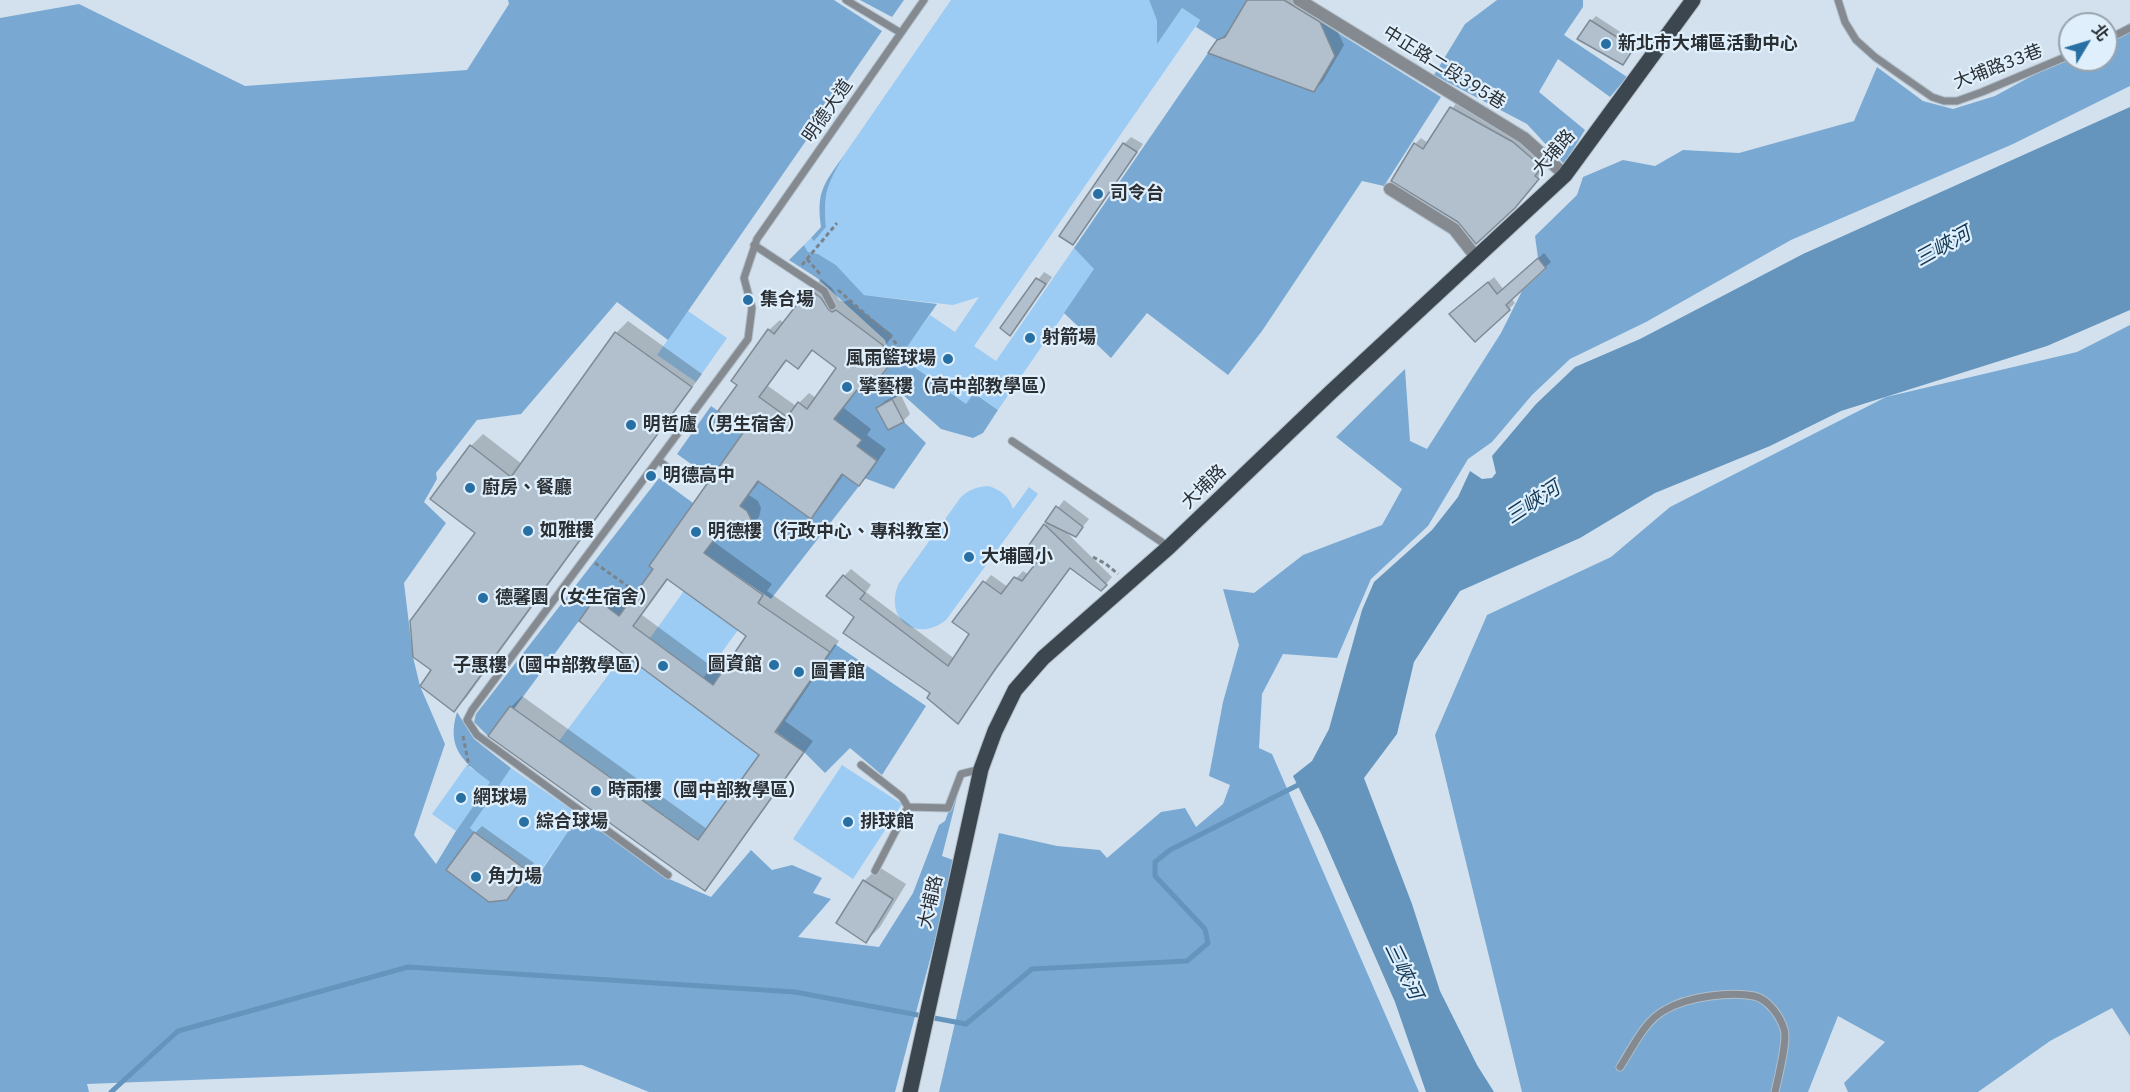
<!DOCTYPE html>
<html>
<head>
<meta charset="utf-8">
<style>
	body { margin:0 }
	#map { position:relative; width:2130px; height:1092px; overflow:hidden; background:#d3e1ee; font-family:"IBM Plex Sans","Noto Sans TC",sans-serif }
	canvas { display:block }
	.north { position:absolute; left:2058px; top:12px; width:60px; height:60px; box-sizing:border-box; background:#e0effc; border:2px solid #98a3ac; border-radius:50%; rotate:52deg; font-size:16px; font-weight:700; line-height:24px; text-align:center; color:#2b3035 }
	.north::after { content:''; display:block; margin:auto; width:21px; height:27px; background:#286fa4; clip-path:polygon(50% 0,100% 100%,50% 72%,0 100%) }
</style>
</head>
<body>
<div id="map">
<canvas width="2130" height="1092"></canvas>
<div class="north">北</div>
</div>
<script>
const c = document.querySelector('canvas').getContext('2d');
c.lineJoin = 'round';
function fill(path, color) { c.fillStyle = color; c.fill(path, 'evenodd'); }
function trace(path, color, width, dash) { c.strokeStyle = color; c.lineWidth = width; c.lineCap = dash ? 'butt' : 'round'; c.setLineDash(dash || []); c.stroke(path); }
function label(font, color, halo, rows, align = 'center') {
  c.font = font + ' "IBM Plex Sans","Noto Sans TC",sans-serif'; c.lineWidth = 4.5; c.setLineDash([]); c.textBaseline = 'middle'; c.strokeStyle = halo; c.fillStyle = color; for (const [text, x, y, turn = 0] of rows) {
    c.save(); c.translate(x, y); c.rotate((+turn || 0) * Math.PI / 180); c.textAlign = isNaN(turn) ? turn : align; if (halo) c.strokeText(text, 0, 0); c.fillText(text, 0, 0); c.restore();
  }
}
const green = new Path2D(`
	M951,0H1149L1157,21V43L1182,8L1200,20L974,346L996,361L1074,248L1095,269L998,410L975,393L966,405L899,357L930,315L955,332L979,297L953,305L864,295L836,265L818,254L808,252L804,245L811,238L814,240L826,227L824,206L826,187L844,155Z
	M688,311L727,338L696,382L657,355Z
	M988,486C1001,490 1009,496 1013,509L1029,487L1038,494L946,620C916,644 883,618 899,583L961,497C970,489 977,487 988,486Z
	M684,591L738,630L703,678L650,638Z
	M624,654L759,755L698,840L559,741Z
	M467,765L490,782L456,831L432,814Z
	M842,765L902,804L853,879L793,839Z
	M511,768L579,815L537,876L469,829Z`);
const forest = new Path2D(`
	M508,0H834L882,31L668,340L617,302L521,414L477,420L436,473L437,479L424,502L446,523L404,583L413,657L420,686L445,744L414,835L436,864L456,831L490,782C463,762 446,748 457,712L474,739L511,768L470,828L474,832L446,870L489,902L507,900L528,871L538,876L579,815L667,878L711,897L751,850L772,870L792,865L822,878L813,893L831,899L798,937L879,947L913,893L939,825L945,821L956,792L958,793L942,856L956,861L895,1092H649L582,1065L87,1084L89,1092H0V18L79,4L245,86L467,70L509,4Z
	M860,0H904L892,17Z
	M1149,0H1247L1225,37L1217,40L1196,27L1200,20L1182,8L1157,44V21Z
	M1497,0H1583V7L1564,35L1627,77L1610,97L1558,59L1539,92L1585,130L1564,164L1527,124L1434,75L1465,24Z
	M1319,21L1441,97L1384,186L1362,181L1262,331L1228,375L1147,313L1111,358L1064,313L1094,269L1074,248L1208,53L1314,92L1335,56Z
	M2130,23V86L2013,144L1791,240L1646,322L1570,359L1532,395L1492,442L1468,459L1428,526L1371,579L1337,658L1283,654L1262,694L1259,748L1272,754L1419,1092H939L999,833L1057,846L1100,850L1107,858L1161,812L1185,808L1196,827L1223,804L1230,785L1209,776L1223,702L1239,645L1223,589L1254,593L1303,555L1382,525L1402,489L1336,437L1405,369L1410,441L1427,449L1501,333L1522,291L1546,269L1538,258L1535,236L1577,195L1583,177L1623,160L1655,166L1683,150L1739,153L1854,121L1877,67L1923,101L1953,109L1995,96L2070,55V60H2106V36Z
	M844,155C827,186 823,191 826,227L814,241L811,238L821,227C816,191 824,184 844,155Z
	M804,245L808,252L818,254L836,265L864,295L937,304L900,357L966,404L974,393L998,410L983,433L973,438L941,429L902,394L876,408L888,430L904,422L926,443L894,489L864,478L877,460L857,446L861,440L834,419L857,390L866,396L892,363L885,340L817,278L789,260Z
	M2130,325V1036L2112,1008L2050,1041L1978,1092H1848L1844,1083L1885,1042L1838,1016L1808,1092H1522L1435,735L1487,615L1611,557L1670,507L1886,397L2077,352Z
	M711,406L745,430L711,478L677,454Z
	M794,439L859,486L771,599L704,553L722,529C732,536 739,536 749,529C751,518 749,513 740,506L758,481L811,518L830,491L782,456Z
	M659,478L693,503L649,566L653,569L619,616L595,599L514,709L510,706L488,736L474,722L476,714Z
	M835,644L926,706L882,775L850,748L825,773L804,752L703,678L719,656L729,662L724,669L788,713Z`);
const water = new Path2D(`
	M2130,107V310L2047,346L1841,411L1770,446L1655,493L1580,538L1460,591L1414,662L1397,734L1364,778L1412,904L1440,991L1477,1065L1494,1092H1426L1395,1002L1321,833L1293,776L1312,761L1329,729L1362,610L1374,582L1432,530L1458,497L1470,471L1482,479L1492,478L1496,473L1492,456L1536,404L1575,367L1640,339L1803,254Z`);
const shadow = new Path2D(`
	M1248,0H1308L1329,13L1344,45L1323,81L1314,91L1218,41L1231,30Z
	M1596,16L1637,43L1627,59L1591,21Z
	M1457,102L1519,136L1547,161L1540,169L1544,173L1509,211L1415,144L1421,138L1428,143Z
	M1131,137L1143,144L1079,237L1072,243L1061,236L1124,144Z
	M1544,253L1551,262L1511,298L1515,303L1509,309H1457L1494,277L1504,290Z
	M1044,272L1052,277L1017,327L1010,334L1002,328Z
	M821,279L832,288L839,300L844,302L848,300L893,335L885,346L897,356L865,394L858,389L844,408L871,429L867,435L886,449L869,474L858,484L844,474L821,506L811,517L760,481L749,495L758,501L761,508L759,517L748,528H724L714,542L772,584L767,591L839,641L785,721L813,741L715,878L704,889L511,707L522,696L707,829L761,754L596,599L607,589L628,605L655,569L747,429L739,385L769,330L780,320L784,323ZM813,350L838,368L816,398L809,393L796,406L768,386L788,359L798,367ZM669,578L749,635L722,674L642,615Z
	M628,321L702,374L466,698L454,710L433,670L477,532L471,446L483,434L522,464L616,333Z
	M900,393L910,414L903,421L889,428L878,408L885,401Z
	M1064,500L1089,519L1076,535L1064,530L1112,577L1101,590L1071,567L958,722L932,693L856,616L844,576L851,569L871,585L866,592L955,659L971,634L954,621L991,575L1008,587L1023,571L1029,575L1045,554V525Z
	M482,826L534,863L513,891L475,833Z
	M879,867L906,884L880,927L866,941L864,881Z`);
const stream = new Path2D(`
	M111,1092L178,1031L408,967L795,992L966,1024L1032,969L1187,961L1208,943L1205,929L1155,876V862L1170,850L1304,782`);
const building = new Path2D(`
	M1247,0H1284L1320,22L1335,56L1314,92L1208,53L1217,40L1225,37Z
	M1590,20L1634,48L1623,65L1577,39Z
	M1450,107L1513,142L1542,167L1535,176L1539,179L1515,208L1476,244L1458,222L1391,181L1414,143L1423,149Z
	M1123,143L1137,152L1073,245L1059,236Z
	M1538,258L1546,268L1506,305L1510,310L1475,342L1449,314L1488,282L1497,294Z
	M1036,278L1046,284L1010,336L1000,328Z
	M809,289L821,298L829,310L832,312L836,310L884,346L875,357L888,367L865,396L857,390L834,419L862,440L857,446L877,461L859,486L842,474L811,519L758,481L740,506L747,511L751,519L749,529L741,534L731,535L722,529L704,553L763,595L758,603L830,652L775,732L804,752L705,891L488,736L510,706L698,840L759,755L579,621L595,598L619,616L653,569L649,566L745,430L718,411L737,385L731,381L768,329L774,334ZM812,350L836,368L807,409L798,402L787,417L759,397L786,360L798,369ZM667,579L746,636L713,685L633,626Z
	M615,332L692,387L454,712L420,686L431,670L413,657L410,621L475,533L430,499L470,445L511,477Z
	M892,399L904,422L888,430L876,408Z
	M1056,506L1083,527L1076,537L1045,522Z
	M1044,524L1107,585L1101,591L1070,568L996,668L958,724L927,698L930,693L843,633L854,617L826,596L843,575L865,593L860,599L948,666L969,634L952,622L983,581L1001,594L1014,577L1022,581L1043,554L1029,545Z
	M474,832L528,871L507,900L489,902L446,870Z
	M863,880L893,899L866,943L836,923Z`);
const path = new Path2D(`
	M807,259L820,274
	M802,265L837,223
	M838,290L889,335L903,352
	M1093,557L1106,564L1118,574
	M595,563L636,592
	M463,736L469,766`);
const service = new Path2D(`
	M846,0L901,33
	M1838,0L1845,22L1856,40L1875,57L1899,74L1932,97L1944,101H1957L1982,92L2070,55
	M2106,40L2130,28
	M754,245L824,291L832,306
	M1012,441L1169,547
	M658,460L667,467
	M861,765L902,797L908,807
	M875,871L908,807L948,808L961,774L981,769
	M668,875L477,735L467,720L472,710L748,339L752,308L744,278L757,239L924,0
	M1620,1067C1632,1049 1644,1021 1665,1010C1686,997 1730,991 1754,996C1768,999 1780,1016 1784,1029C1788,1040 1778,1078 1775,1092`);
const minor = new Path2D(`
	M1299,0L1524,138L1565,175
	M1390,189L1454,229L1476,257`);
const primary = new Path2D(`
	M910,1092L981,769L995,731L1015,690L1043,658L1169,547L1331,392L1565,175L1693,0`);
const markers = [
	[1606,44,6,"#286fa4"],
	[1098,194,6,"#286fa4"],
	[748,300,6,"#286fa4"],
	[1030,338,6,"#286fa4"],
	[948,359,6,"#286fa4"],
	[847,387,6,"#286fa4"],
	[631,425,6,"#286fa4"],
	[651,476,6,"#286fa4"],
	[470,488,6,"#286fa4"],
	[528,531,6,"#286fa4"],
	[696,532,6,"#286fa4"],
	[969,557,6,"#286fa4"],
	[483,598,6,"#286fa4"],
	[774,665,6,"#286fa4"],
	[663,666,6,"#286fa4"],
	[799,672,6,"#286fa4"],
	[596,791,6,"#286fa4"],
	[461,798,6,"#286fa4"],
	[524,822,6,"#286fa4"],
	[848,822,6,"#286fa4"],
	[476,877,6,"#286fa4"]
];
const poiNames = [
	["新北市大埔區活動中心",1618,44],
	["司令台",1110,194],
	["集合場",760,300],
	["射箭場",1042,338],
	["風雨籃球場",936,359,"right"],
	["擎藝樓（高中部教學區）",859,387],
	["明哲廬（男生宿舍）",643,425],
	["明德高中",663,476],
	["廚房、餐廳",482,488],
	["如雅樓",540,531],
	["明德樓（行政中心、專科教室）",708,532],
	["大埔國小",981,557],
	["德馨園（女生宿舍）",495,598],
	["圖資館",762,665,"right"],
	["子惠樓（國中部教學區）",651,666,"right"],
	["圖書館",811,672],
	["時雨樓（國中部教學區）",608,791],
	["網球場",473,798],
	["綜合球場",536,822],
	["排球館",860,822],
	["角力場",488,877]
];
const streetNames = [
	["大埔路33巷",1998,67,-21],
	["中正路二段395巷",1444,68,32],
	["明德大道",828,111,-55],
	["大埔路",1554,153,-49],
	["大埔路",1204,487,-44],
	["大埔路",931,902,-77]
];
const waterNames = [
	["三峽河",1943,247,-29],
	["三峽河",1533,503,-33],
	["三峽河",1403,971,64]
];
fill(green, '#9ccbf3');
fill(forest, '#79a9d2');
fill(water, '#6595bc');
fill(shadow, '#0003');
trace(stream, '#6595bc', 5);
fill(building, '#b1c0cc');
trace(building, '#7e8b97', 1.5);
trace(service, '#b1bec9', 9);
trace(minor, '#b1bec9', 14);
trace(primary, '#b1bec9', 17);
trace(path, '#7b848d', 3, [4.5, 3]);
trace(service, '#848a90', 7);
trace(minor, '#848a90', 12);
trace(primary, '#3c464f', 15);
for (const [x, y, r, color] of markers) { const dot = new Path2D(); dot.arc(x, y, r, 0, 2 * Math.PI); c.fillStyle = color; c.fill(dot); trace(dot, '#e0effc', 2); }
label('bold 18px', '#2b3035', '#e0effc', poiNames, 'left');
label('18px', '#2b3035', '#e0effc', streetNames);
label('italic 20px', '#123854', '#e0effc', waterNames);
</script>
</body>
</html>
